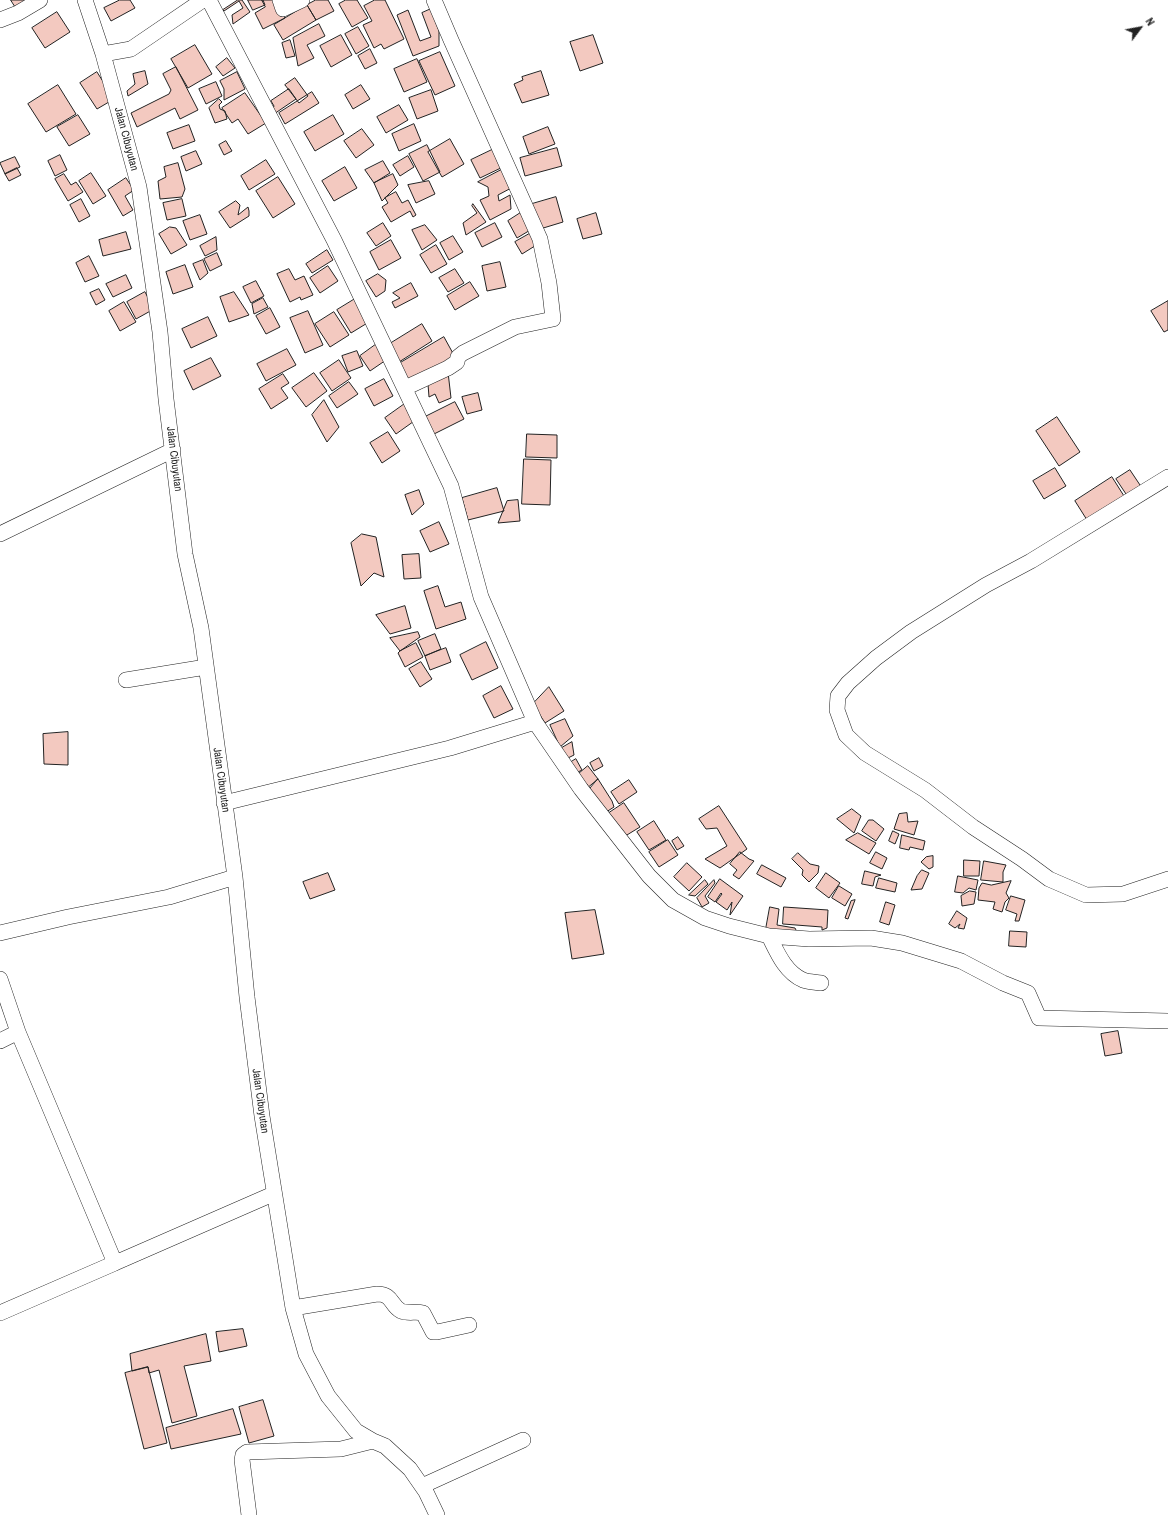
<!DOCTYPE html>
<html>
<head>
<meta charset="utf-8">
<style>
	body { margin:0 }
	#map { position:relative; width:1168px; height:1515px; overflow:hidden; background:#fff; font-family:"Archivo Narrow",sans-serif }
	canvas { display:block }
	.north { position:absolute; left:1120px; top:8px; width:40px; height:40px; -webkit-text-stroke:3px #fff; paint-order:stroke; rotate:58deg; font-size:11px; font-weight:700; line-height:16px; text-align:center; color:#222 }
	.north::after { content:''; display:block; margin:auto; width:14px; height:18px; background:#222; clip-path:polygon(50% 0,100% 100%,50% 72%,0 100%) }
</style>
</head>
<body>
<div id="map">
<canvas width="1168" height="1515"></canvas>
<div class="north">N</div>
</div>
<script>
const c = document.querySelector('canvas').getContext('2d');
c.lineJoin = 'round';
function fill(path, color) { c.fillStyle = color; c.fill(path, 'evenodd'); }
function trace(path, color, width, dash) { c.strokeStyle = color; c.lineWidth = width; c.lineCap = dash ? 'butt' : 'round'; c.setLineDash(dash || []); c.stroke(path); }
function label(font, color, halo, rows, align = 'center') {
  c.font = font + ' "Archivo Narrow",sans-serif'; c.lineWidth = 3; c.setLineDash([]); c.textBaseline = 'middle'; c.strokeStyle = halo; c.fillStyle = color; for (const [text, x, y, turn = 0] of rows) {
    c.save(); c.translate(x, y); c.rotate((+turn || 0) * Math.PI / 180); c.textAlign = isNaN(turn) ? turn : align; if (halo) c.strokeText(text, 0, 0); c.fillText(text, 0, 0); c.restore();
  }
}
const building = new Path2D(`
	M11,0H36L18,11Z
	M120,0H130L135,8L111,21L104,8Z
	M238,0H242L250,12L233,24L232,15L243,8L239,1L224,11L223,10Z
	M248,0H263L265,5L253,10Z
	M262,0H276L285,18L263,29L255,13L265,7Z
	M316,0H328L334,11L316,20L307,5Z
	M346,0H357L368,18L352,27L339,4Z
	M375,0H385L404,39L384,49L381,44L374,48L363,25L372,21L364,6Z
	M307,5L316,20L283,40L274,25Z
	M431,9L439,31V46L413,56L397,15L408,10L420,41L431,37L422,13Z
	M57,12L70,32L45,48L32,28Z
	M319,24L325,36L307,45L314,58L298,66L293,38Z
	M358,27L369,46L356,54L345,34Z
	M341,35L352,55L331,67L320,46Z
	M593,35L603,63L580,71L570,42Z
	M290,40L295,56L286,58L282,43Z
	M195,45L212,74L188,88L171,59Z
	M370,49L377,63L365,69L358,56Z
	M440,52L455,86L435,95L419,61Z
	M227,58L235,68L223,76L216,67Z
	M417,59L427,82L404,92L394,69Z
	M176,67L198,110L180,119L175,108L137,127L131,113L169,94L171,90L163,74Z
	M145,71L148,84L128,96L127,91L135,84L133,74Z
	M541,71L549,95L522,103L514,84L523,80L522,77Z
	M97,72L114,99L97,109L80,83Z
	M237,72L245,89L224,100V89L220,81Z
	M295,78L308,96L299,103L285,85Z
	M216,82L222,96L206,104L199,89Z
	M58,85L76,114L46,132L28,104Z
	M361,85L370,99L353,109L345,95Z
	M289,89L296,99L274,114L272,111L274,106L271,101Z
	M431,90L438,111L417,119L409,98Z
	M312,92L319,103L285,124L279,113Z
	M245,93L266,123L248,134L238,119L232,123L222,108Z
	M219,99L222,102L219,105L220,109L225,111L227,119L215,123L209,108Z
	M399,105L408,120L386,133L377,117Z
	M78,115L90,134L69,146L57,127Z
	M333,115L344,134L315,151L304,132Z
	M414,124L421,141L399,151L392,134Z
	M189,125L195,141L173,149L167,133Z
	M548,127L555,144L529,154L523,137Z
	M362,129L374,145L356,158L344,141Z
	M450,139L464,164L442,177L428,152Z
	M226,141L232,151L224,155L219,145Z
	M427,145L440,172L423,181L409,154Z
	M496,148L505,166L480,178L471,160Z
	M557,148L562,166L525,176L520,158Z
	M196,151L202,164L186,171L181,157Z
	M60,155L67,170L55,176L48,161Z
	M408,156L414,167L400,176L393,165Z
	M15,157L20,167L5,174L0,163Z
	M266,160L275,174L249,190L241,176Z
	M383,161L390,173L374,183L365,170Z
	M178,163L185,189L182,197L160,199L158,181L166,177L164,167Z
	M345,167L357,188L334,201L322,181Z
	M17,168L21,175L9,181L5,174Z
	M505,168L515,186L498,195L499,201L510,195L511,209L490,220L480,200L489,196L488,187L478,182Z
	M91,173L106,196L93,204L79,181Z
	M64,174L71,185L76,182L83,192L68,201L55,179Z
	M393,174L398,185L382,201L374,183Z
	M278,177L295,204L273,218L256,191Z
	M126,178L134,190L125,196L133,210L123,216L108,190Z
	M429,181L435,194L416,203L408,185Z
	M396,192L402,203L408,200L416,215L413,217L410,211L391,222L382,207L388,203L385,198Z
	M556,197L563,222L540,229L532,204Z
	M81,199L90,216L79,222L70,205Z
	M182,199L186,216L167,220L163,203Z
	M236,201L240,205L238,215L248,207L249,211V216L230,228L219,212Z
	M473,204L486,222L466,235L463,223L477,213L472,206Z
	M522,212L532,229L517,238L508,221Z
	M596,213L602,234L583,239L577,219Z
	M200,215L207,234L190,240L183,221Z
	M383,223L391,236L376,246L367,233Z
	M495,223L502,237L482,247L475,233Z
	M425,225L437,240L422,250L412,230Z
	M170,227L176,228L187,245L171,254L159,234Z
	M126,232L131,249L103,256L99,240Z
	M531,233L538,244L522,254L515,242Z
	M453,236L463,252L449,260L440,243Z
	M216,237L217,250L205,256L200,246Z
	M391,240L401,258L379,270L370,252Z
	M436,245L447,264L431,273L420,255Z
	M327,250L333,260L312,273L306,264Z
	M217,253L222,265L210,271L204,259Z
	M89,256L99,276L85,282L76,263Z
	M203,260L208,273L200,280L193,264Z
	M500,262L506,287L487,291L482,266Z
	M185,265L193,287L173,294L166,272Z
	M328,266L338,281L320,293L310,278Z
	M289,269L295,280L304,276L313,295L301,300L300,297L290,302L277,274Z
	M455,269L464,283L448,292L439,278Z
	M378,274L386,280L385,291L376,297L366,281Z
	M126,275L132,288L113,297L106,284Z
	M256,281L264,296L251,303L243,287Z
	M470,282L479,296L455,310L447,296Z
	M411,283L418,296L395,308L392,302L400,298L393,293Z
	M99,289L105,300L96,305L90,293Z
	M145,292L154,309L136,319L127,302Z
	M234,292L249,315L229,322L220,297Z
	M263,298L268,307L254,314L252,304Z
	M355,299L369,322L351,333L337,310Z
	M1168,301V330L1164,332L1151,311Z
	M124,302L136,322L120,331L109,311Z
	M270,308L280,327L266,334L256,316Z
	M308,311L323,345L305,353L290,318Z
	M334,312L349,335L330,347L315,324Z
	M208,317L217,336L191,348L182,329Z
	M422,324L432,341L399,362L388,345Z
	M444,337L455,357L408,385L397,365Z
	M378,343L389,358L370,371L360,356Z
	M287,349L296,365L266,381L257,364Z
	M357,351L363,366L348,372L342,356Z
	M211,358L221,376L193,390L184,371Z
	M339,360L351,378L332,391L320,373Z
	M448,372L451,398L439,403L435,394L429,397L428,384Z
	M314,373L327,391L306,407L292,388Z
	M283,374L289,383L281,388L288,398L271,409L259,389Z
	M384,379L393,396L374,406L365,389Z
	M349,382L358,394L337,408L329,396Z
	M478,393L482,410L467,414L462,397Z
	M324,400L339,427L327,442L312,415Z
	M455,402L464,419L434,434L425,417Z
	M406,403L417,419L396,434L385,418Z
	M1057,417L1080,452L1059,466L1036,431Z
	M388,432L400,451L382,463L370,443Z
	M527,434L557,435V458L526,457Z
	M524,459L551,460L550,505L522,504Z
	M1055,468L1066,486L1044,499L1033,481Z
	M1130,470L1142,488L1128,497L1116,479Z
	M1112,477L1124,496L1087,520L1075,501Z
	M497,488L504,511L468,520L462,498Z
	M419,490L424,504L412,515L405,495Z
	M518,500L520,521L498,523L507,501Z
	M439,522L449,544L430,552L420,531Z
	M362,534L376,537L384,577L374,573L361,586L351,543Z
	M419,554L421,578L404,579L402,555Z
	M438,586L445,607L461,602L466,619L436,629L424,591Z
	M405,606L411,628L390,634L376,615Z
	M418,632L420,637L400,651L390,638Z
	M435,634L441,649L425,656L418,641Z
	M486,642L498,668L472,680L460,655Z
	M416,643L423,657L405,667L398,653L400,651Z
	M446,648L451,662L430,670L425,656Z
	M421,662L432,679L420,687L409,669Z
	M501,686L513,709L494,718L483,696Z
	M549,687L564,711L545,723L533,704Z
	M565,719L573,736L560,747L550,725Z
	M68,732V765L44,764L43,734Z
	M572,742L574,755L566,759L560,749Z
	M599,758L603,766L594,771L590,763Z
	M576,759L582,770L574,774L568,764Z
	M588,766L598,779L586,789L575,777Z
	M598,779L612,801L614,807L603,814L588,791Z
	M629,780L637,792L619,804L611,792Z
	M624,803L640,827L622,838L606,815Z
	M719,806L747,849L720,868L705,859L727,846L717,828L706,829L699,819Z
	M852,809L861,816L854,833L837,819Z
	M907,813L908,822L918,821L914,835L894,829L899,814Z
	M869,820H873L884,829L876,841L862,831Z
	M654,821L666,840L649,850L637,832Z
	M893,831L899,834L895,844L889,841Z
	M858,833L876,843L869,854L846,840Z
	M902,835L925,841L923,850L910,847L909,850L900,848Z
	M678,837L684,846L677,850L672,841Z
	M668,840L678,855L659,867L649,852Z
	M740,852L749,859L754,861L739,879L733,875L737,870L730,864Z
	M876,852L887,858L882,869L870,863Z
	M798,853L810,864L819,866L818,873L809,882L802,875L803,870L792,859Z
	M933,856V867L929,869L921,862L926,857Z
	M964,860L980,861L979,876H964Z
	M984,861L1006,865L1003,872V882L981,880Z
	M687,863L702,877L689,891L674,877Z
	M762,865L786,878L781,887L757,874Z
	M922,870L929,873L922,889L911,890L917,876Z
	M865,871L881,875L875,877L873,886L862,884Z
	M328,873L335,890L310,899L303,882Z
	M826,873L840,883L829,898L816,888Z
	M958,876L978,880L976,890L969,888L963,893L955,892Z
	M879,878L897,883L895,892L876,888Z
	M720,879L743,896L730,915L732,902L727,910L716,902L722,894L721,893L715,902L708,897Z
	M705,880L708,884L695,896L689,895Z
	M714,880L715,883L705,896L709,903L702,907L697,898Z
	M1011,881L1006,893L1009,898L1005,902L1002,912L993,909L995,902L978,900L979,888L982,883L991,885Z
	M839,886L852,894L845,906L832,898Z
	M970,891L976,892L974,904L962,906L961,896Z
	M1011,896L1025,900L1019,921H1015L1017,914L1006,910Z
	M855,900L848,919L845,918L851,901Z
	M886,902L895,905L889,925L880,922Z
	M770,907L779,909L777,925L795,928L798,934L766,929Z
	M784,907L828,910L827,928L822,930V927L783,924Z
	M595,910L604,954L572,959L565,913Z
	M957,911L967,918L964,929L958,928L960,924L955,928L949,924Z
	M1010,931L1027,932L1026,947L1009,946Z
	M1118,1031L1122,1053L1105,1056L1101,1034Z
	M243,1329L247,1346L219,1352L216,1332Z
	M206,1334L211,1361L184,1366L197,1416L172,1423L159,1370L149,1373L148,1367L132,1371L130,1354Z
	M148,1367L167,1443L144,1449L125,1373Z
	M263,1400L274,1436L249,1443L239,1407Z
	M233,1409L241,1434L171,1449L166,1428Z`);
const minor = new Path2D(`
	M85,0L103,54L139,187L160,332L166,399L185,554L201,628L235,877L247,997L262,1116L293,1308L306,1354L328,1396L356,1431L373,1441L385,1446L410,1469L426,1492L437,1515
	M209,0L334,240L451,486L481,597L535,722L581,789L649,876L673,900L705,918L729,926L769,936L809,939L871,938L902,943L961,961L1003,983L1028,993L1039,1018L1168,1021
	M280,0L283,9L302,0
	M0,20L18,13L40,0
	M103,54L131,49L203,0
	M405,388L448,368L457,362L458,357L463,353L515,327L553,319L549,283L540,239L451,40L434,0
	M1168,477L1031,561L986,585L911,632L876,658L848,683L838,696L837,710L846,735L865,753L925,790L973,827L1022,859L1049,879L1086,895L1123,894L1168,879
	M0,534L173,450
	M126,680L206,667
	M224,803L450,748L535,722
	M0,933L68,917L169,897L235,877
	M769,936C777,952 785,972 803,980C808,982 815,982 821,983
	M0,979L18,1032L115,1263L273,1194
	M0,1041L18,1032
	M293,1308L377,1294C393,1294 390,1305 401,1311C408,1314 416,1311 423,1313L433,1332H437L469,1325
	M0,1313L115,1263
	M422,1486L523,1440
	M249,1515L242,1460L243,1455L247,1452L341,1449L373,1441`);
const streetNames = [
	["Jalan Cibuyutan",126,139,75],
	["Jalan Cibuyutan",174,459,83],
	["Jalan Cibuyutan",221,780,82],
	["Jalan Cibuyutan",260,1101,82]
];
fill(building, '#f3c9c0');
trace(building, '#222', 1);
trace(minor, '#222', 16);
trace(minor, '#fff', 15);
label('11px', '#222', '#fff', streetNames);
</script>
</body>
</html>
